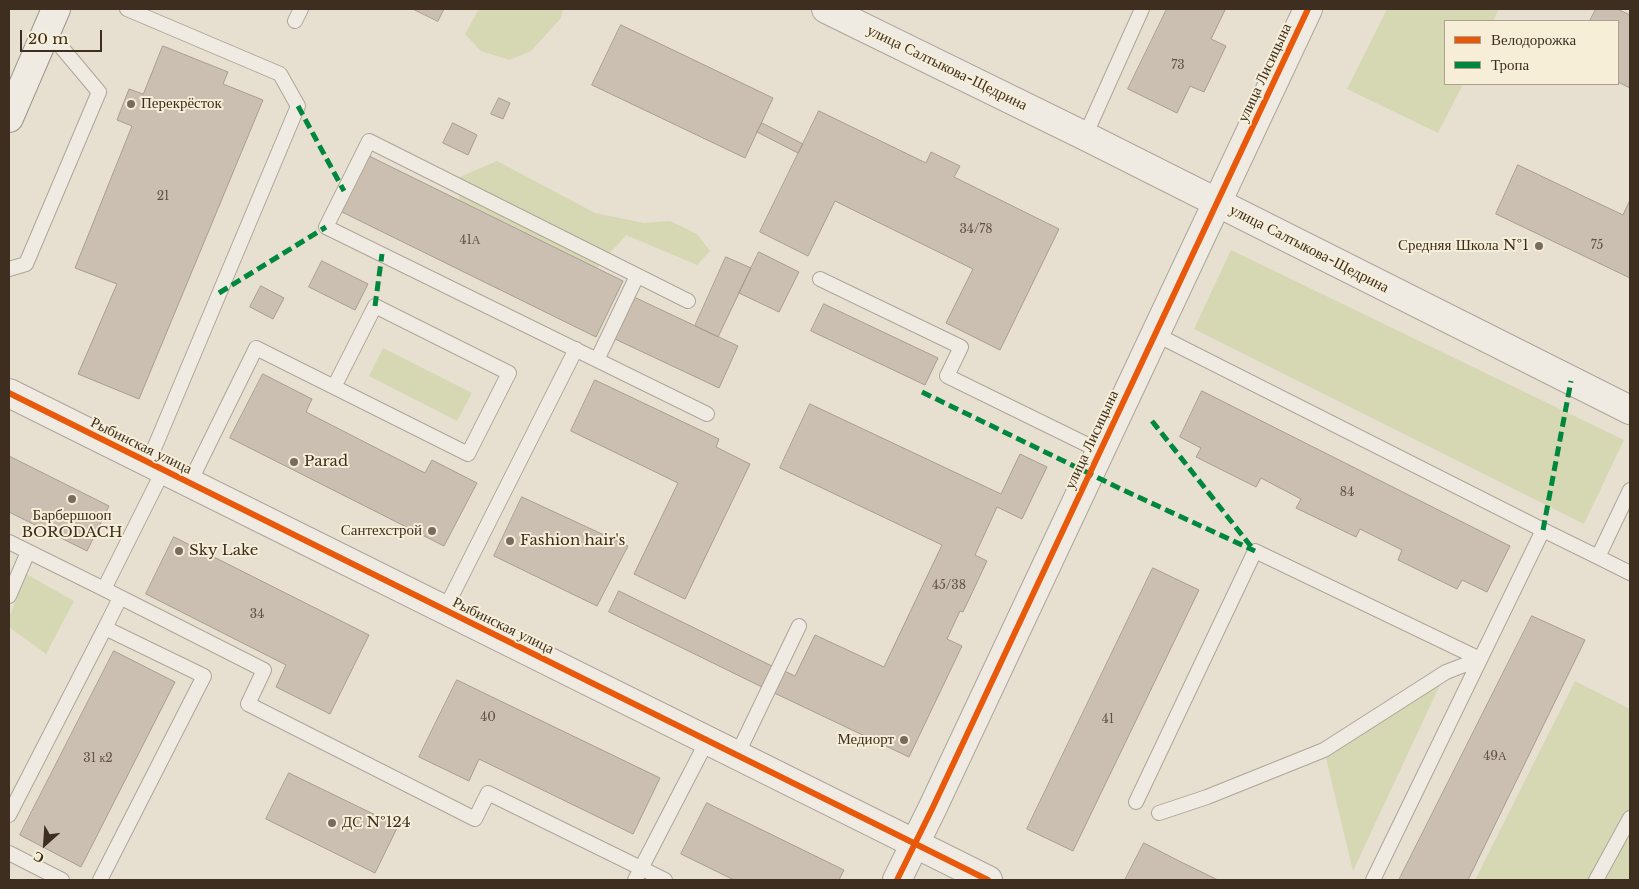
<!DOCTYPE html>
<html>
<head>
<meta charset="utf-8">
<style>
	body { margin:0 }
	#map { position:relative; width:1639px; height:889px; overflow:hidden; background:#e7e0d1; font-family:"Libre Baskerville",serif }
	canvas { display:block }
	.frame { position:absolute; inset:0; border:10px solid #3d2e20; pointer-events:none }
	.legend { position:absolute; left:1444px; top:20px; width:175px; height:65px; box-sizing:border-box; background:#f7eed8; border:1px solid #ada18e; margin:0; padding:6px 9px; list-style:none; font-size:15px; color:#3d2e20 }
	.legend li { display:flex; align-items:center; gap:10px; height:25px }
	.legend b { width:25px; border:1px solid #ada18e }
	.north { position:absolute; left:20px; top:819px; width:50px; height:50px; -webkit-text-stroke:4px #f7eed8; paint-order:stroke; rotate:206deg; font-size:14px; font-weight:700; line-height:20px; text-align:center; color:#3d2e20 }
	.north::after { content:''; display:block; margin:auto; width:18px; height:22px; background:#3d2e20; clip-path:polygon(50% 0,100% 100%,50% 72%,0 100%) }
	.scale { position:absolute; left:20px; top:30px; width:82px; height:22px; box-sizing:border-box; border:2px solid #3d2e20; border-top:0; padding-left:6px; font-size:15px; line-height:18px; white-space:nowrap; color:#3d2e20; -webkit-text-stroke:4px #f7eed8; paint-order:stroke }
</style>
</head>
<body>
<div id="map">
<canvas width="1639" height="889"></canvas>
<div class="frame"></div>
<ul class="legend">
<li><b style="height:6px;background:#e8590c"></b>Велодорожка</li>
<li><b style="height:6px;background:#00873e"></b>Тропа</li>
</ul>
<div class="north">С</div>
<div class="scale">20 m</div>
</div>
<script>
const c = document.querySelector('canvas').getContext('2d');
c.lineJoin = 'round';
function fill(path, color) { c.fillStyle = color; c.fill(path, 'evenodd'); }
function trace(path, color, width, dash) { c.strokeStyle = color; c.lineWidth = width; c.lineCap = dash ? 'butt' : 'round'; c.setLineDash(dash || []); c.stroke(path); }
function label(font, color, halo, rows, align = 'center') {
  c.font = font + ' "Libre Baskerville",serif'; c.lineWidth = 4; c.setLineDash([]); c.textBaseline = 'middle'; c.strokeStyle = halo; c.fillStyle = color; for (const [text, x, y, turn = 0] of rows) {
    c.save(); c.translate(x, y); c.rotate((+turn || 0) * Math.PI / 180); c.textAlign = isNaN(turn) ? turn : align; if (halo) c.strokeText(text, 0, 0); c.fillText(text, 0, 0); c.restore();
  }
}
const green = new Path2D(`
	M479,9H563L561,18L531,51L509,60L481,51L465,34Z
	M1387,9H1499L1493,21H1445V84H1463L1438,133L1347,89Z
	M497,161L595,213L644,223L670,221L697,234L710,251L697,265L626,235L597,268L459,200L460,177Z
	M1231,250L1624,440L1584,524L1194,329Z
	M383,348L472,393L457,421L369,376Z
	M26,574L74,601L46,654L9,627V618Z
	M1446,672L1353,871L1324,750Z
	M1575,681L1630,709V880H1475Z`);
const building = new Path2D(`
	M413,9H444L438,21Z
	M1167,9H1222L1225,10L1211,39L1226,46L1204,92L1190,86L1177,113L1128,89Z
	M1596,9H1617L1630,15V88L1618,82V21H1590Z
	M621,25L773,98L745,158L592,85Z
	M163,46L228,72L223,84L263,100L139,399L78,374L117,284L75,268L132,126L117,120L129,89L143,94Z
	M499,98L510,103L503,119L491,114Z
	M819,111L926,163L931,152L960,166L954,177L1059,229L1000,350L946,323L973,269L835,201L808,256L760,232Z
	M453,123L477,135L468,155L443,143Z
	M762,123L803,144L798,153L757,132Z
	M369,156L623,281L596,337L342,212Z
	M1518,165L1623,215L1630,200V278L1496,214Z
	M759,252L799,272L779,312L739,293Z
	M726,257L751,268L718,337L695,326Z
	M322,261L368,284L355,310L309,287Z
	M261,286L284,298L273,319L250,307Z
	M634,297L738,346L719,388L615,339Z
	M824,304L938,358L925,385L811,331Z
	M263,374L312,399L306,412L425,473L432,460L477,483L444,546L230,438Z
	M595,380L719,439L716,447L750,464L685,599L634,574L678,483L571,431Z
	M1202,391L1510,546L1487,592L1462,580L1457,589L1398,560L1402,550L1360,529L1356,537L1296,508L1301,499L1261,478L1256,487L1196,457L1201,448L1180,437Z
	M810,404L1001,494L1020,454L1047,467L1022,519L997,507L975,555L987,561L963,612L960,611L947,639L962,646L909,757L768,690L778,668L795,676L815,635L884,667L942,545L780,468Z
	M9,456L109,506L87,551L9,512Z
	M522,497L628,546L597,606L494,556Z
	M174,537L369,635L330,714L276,687L286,665L146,594Z
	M1153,568L1199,590L1073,851L1027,829Z
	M619,591L778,669L768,690L609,612Z
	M1532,616L1585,640L1468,880H1399Z
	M114,651L175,682L81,867L20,835Z
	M457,680L660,778L633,834L479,759L469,781L419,757Z
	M289,773L398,826L375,873L266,819Z
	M707,803L844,870L839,880H734L681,854Z
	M1144,843L1179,861L1218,880H1125Z`);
const service = new Path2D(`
	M127,9L280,74L298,106L148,463
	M295,21L301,9
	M1085,136L1142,9
	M9,269L26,264L99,92L47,30
	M820,279L961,347L947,376L1100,451
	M688,301L369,141L326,227L707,414
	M1155,334L1543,530L1373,880
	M597,360L637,276
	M163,471L104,589L264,670L248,704L475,819L488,793L665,880
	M189,484L256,348L468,454L509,373L375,306L334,387
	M1543,530L1598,557L1630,490
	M9,542L104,589
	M1598,557L1630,573
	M9,596L28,552
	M444,611L576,349
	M105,628L120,598
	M737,755L799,626
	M1136,802L1255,551L1480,659L1446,672L1324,750L1207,797L1159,813
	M9,815L105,628L204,676L100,880
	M9,853L62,880
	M635,880L707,741
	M1596,880L1630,818`);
const minor = new Path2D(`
	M826,9L1085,136L1630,410
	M9,393L988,880
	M897,880L932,809L1308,9`);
const secondary = new Path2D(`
	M9,118L56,9`);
const quiet = new Path2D(`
	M298,106L344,191
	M219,293L326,227
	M375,306L382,254
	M922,392L1121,489L1255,551
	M1152,421L1253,549
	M1543,530L1571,381`);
const cycleway = new Path2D(`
	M9,393L988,880
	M897,880L932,809L1308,9`);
const markers = [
	[131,104,5,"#786c5e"],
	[1539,246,5,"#786c5e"],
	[294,462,5,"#786c5e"],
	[72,499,5,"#786c5e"],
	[432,531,5,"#786c5e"],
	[510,541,5,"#786c5e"],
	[179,551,5,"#786c5e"],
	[904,740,5,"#786c5e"],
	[332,823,5,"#786c5e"]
];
const numberNames = [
	["73",1178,66],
	["21",163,197],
	["34/78",976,230],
	["41А",470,241],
	["75",1597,246],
	["84",1347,493],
	["45/38",949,586],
	["34",257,615],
	["40",488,718],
	["41",1108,720],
	["49А",1495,757],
	["31 к2",98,759]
];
const streetNames = [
	["улица Салтыкова-Щедрина",947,68,26],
	["улица Лисицына",1265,73,-65],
	["улица Салтыкова-Щедрина",1309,249,27],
	["улица Лисицына",1092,440,-65],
	["Рыбинская улица",141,446,26],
	["Рыбинская улица",503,626,26]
];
const poiNames = [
	["Перекрёсток",141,104],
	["Средняя Школа №1",1529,246,"right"],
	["Parad",304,462],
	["Барбершооп",72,516,"center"],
	["BORODACH",72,533,"center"],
	["Сантехстрой",422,531,"right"],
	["Fashion hair's",520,541],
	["Sky Lake",189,551],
	["Медиорт",894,740,"right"],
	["ДС №124",342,823]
];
fill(green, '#d6d7b3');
fill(building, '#cbbfb2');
trace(building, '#a89c90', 1);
trace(service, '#ada599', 16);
trace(minor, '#ada599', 30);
trace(secondary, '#9c958a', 30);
trace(service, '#efebe3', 14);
trace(minor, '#efebe3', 28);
trace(secondary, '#efebe3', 28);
trace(quiet, '#00873e', 5, [10, 5]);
trace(cycleway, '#e8590c', 6);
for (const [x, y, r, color] of markers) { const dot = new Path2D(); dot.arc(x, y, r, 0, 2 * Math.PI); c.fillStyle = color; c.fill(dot); trace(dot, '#f7eed8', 2); }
label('12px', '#605244', null, numberNames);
label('15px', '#3d2e20', '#f7eed8', streetNames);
label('15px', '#3d2e20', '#f7eed8', poiNames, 'left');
</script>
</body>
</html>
